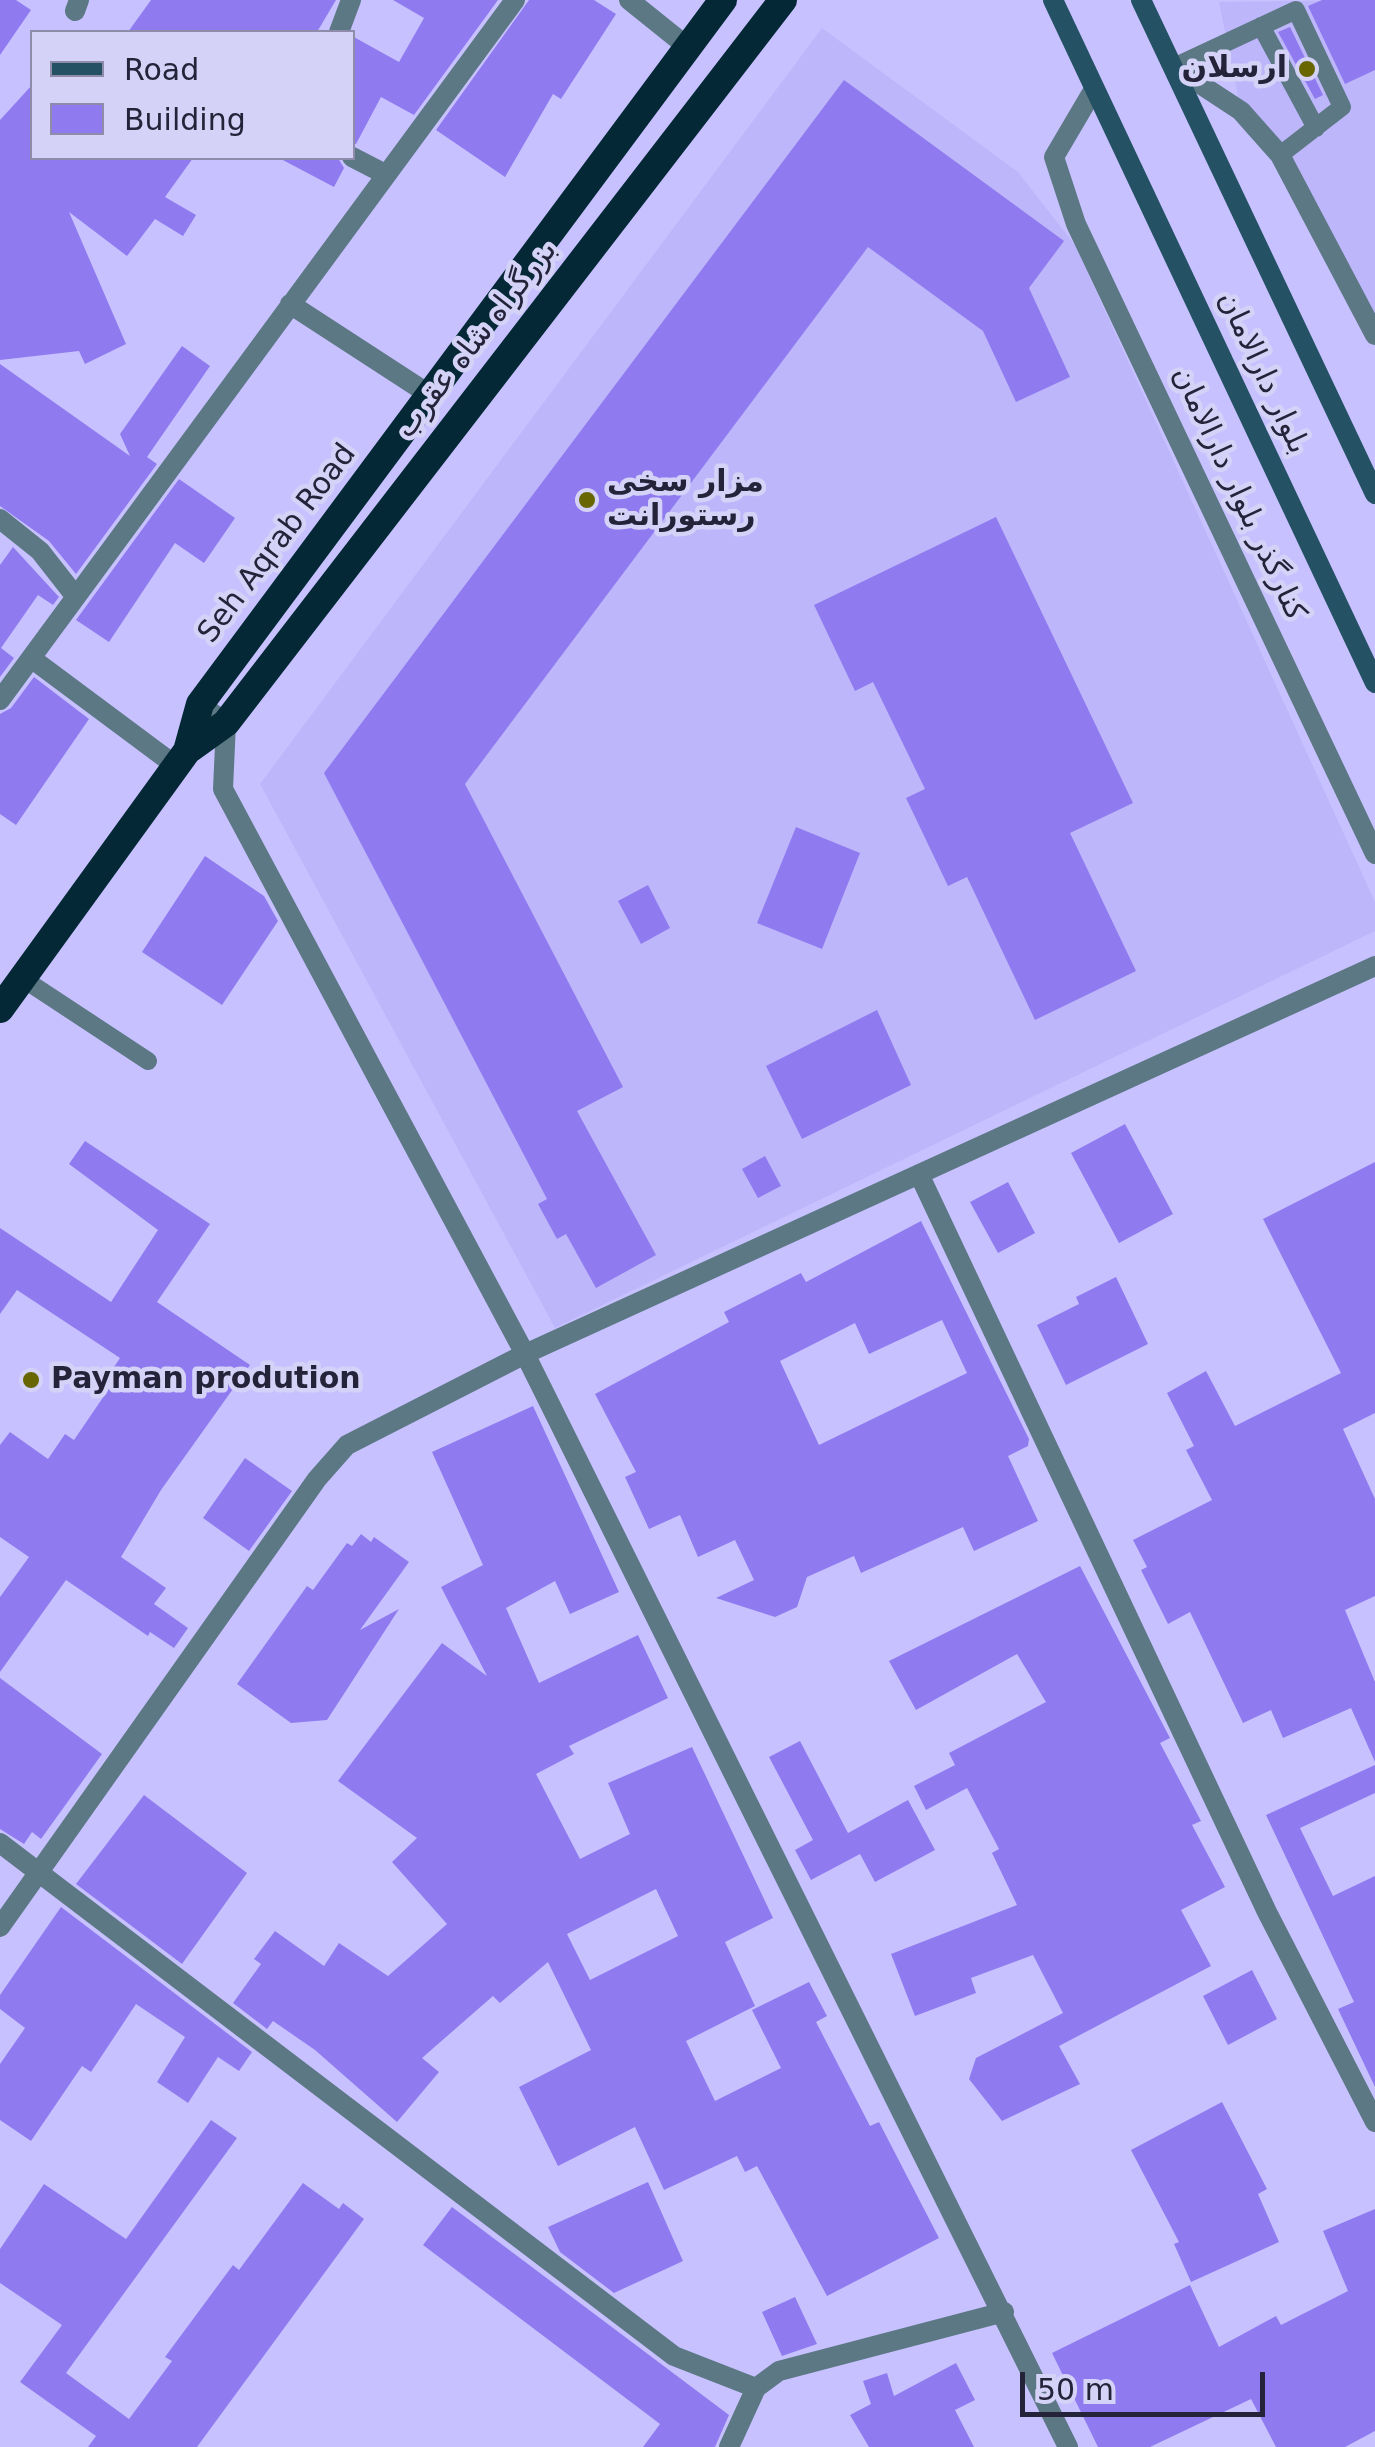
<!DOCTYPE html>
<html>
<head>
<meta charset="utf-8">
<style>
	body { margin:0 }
	#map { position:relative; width:1375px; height:2447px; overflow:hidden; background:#c7c2ff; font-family:"DejaVu Sans",sans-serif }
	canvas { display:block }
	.legend { position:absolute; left:30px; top:30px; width:325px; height:130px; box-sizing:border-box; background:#d5d2f7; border:2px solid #8f8cab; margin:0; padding:12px 18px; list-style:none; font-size:30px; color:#25233a }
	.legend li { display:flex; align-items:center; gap:20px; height:50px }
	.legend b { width:50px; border:2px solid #8f8cab }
	.scale { position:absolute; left:1020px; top:2372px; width:245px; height:45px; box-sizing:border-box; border:5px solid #25233a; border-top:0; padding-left:12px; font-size:30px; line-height:35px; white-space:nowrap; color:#25233a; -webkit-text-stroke:8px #d5d2f7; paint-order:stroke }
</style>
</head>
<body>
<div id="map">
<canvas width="1375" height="2447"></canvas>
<ul class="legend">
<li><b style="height:12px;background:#255164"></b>Road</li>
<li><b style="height:28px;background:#8f7bef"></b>Building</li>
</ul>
<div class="scale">50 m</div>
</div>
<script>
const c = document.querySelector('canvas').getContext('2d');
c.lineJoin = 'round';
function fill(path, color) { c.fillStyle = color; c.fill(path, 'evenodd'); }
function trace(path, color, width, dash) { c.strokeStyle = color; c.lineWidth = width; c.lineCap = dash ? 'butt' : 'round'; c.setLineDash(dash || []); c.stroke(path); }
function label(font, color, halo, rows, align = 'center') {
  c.font = font + ' "DejaVu Sans","Noto Naskh Arabic",sans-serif'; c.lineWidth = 9; c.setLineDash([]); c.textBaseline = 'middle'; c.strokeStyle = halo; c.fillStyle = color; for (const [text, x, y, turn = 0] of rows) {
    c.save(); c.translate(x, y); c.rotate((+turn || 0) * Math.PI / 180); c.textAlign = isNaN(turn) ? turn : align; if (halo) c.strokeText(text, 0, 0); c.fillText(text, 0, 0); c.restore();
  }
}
const built = new Path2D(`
	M1375,0V335L1280,155L1241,111L1219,2Z
	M822,28L1018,172L1075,245L1375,902V931L555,1328L260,784Z`);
const building = new Path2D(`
	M0,0H16L31,10L0,55Z
	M151,0H336L317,32H128Z
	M393,0H498L414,115L381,97L356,144L352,143V36L399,62L424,18Z
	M529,0H594L616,14L561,99L553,94L505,177L436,130Z
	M1322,0H1375V70L1345,84L1308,6Z
	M1290,27L1323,95L1315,99L1278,32Z
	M844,80L1064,241L1029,288L1070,377L1016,402L983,331L868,247L465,784L623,1087L577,1111L656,1255L596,1288L566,1234L557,1239L538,1204L547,1199L324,773Z
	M32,85V158H193L165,197L196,215L183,236L155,219L127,256L69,212L126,344L85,364L79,351L0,360V120Z
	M279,158H338L344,168L334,187Z
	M182,346L210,366L147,457L157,464L76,574L49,541L0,506V364L130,456L120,434Z
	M179,479L235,518L204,563L175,543L109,642L76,620Z
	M996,517L1133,803L1070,833L1136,971L1035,1020L967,877L948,886L906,798L925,789L873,682L855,691L814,605Z
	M13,547L59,597L53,605L38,595L1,648L14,658L0,677V565Z
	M34,677L89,719L16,825L0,814V714L11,708Z
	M796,827L860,853L822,949L757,923Z
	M205,856L264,896L278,921L222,1005L142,952Z
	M648,885L670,928L641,944L618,901Z
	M877,1010L911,1085L802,1139L766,1066Z
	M1125,1124L1173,1214L1119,1243L1071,1153Z
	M85,1141L210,1224L157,1302L250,1365L161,1490L121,1557L166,1588L154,1604L188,1628L174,1648L150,1632L148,1636L66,1580L0,1672V1597L29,1557L0,1537V1445L10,1432L48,1459L65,1434L74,1440L121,1371L114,1367L120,1358L17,1290L0,1314V1228L111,1302L158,1230L69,1164Z
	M765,1156L781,1186L758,1198L742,1169Z
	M1375,1162V1413L1343,1429L1375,1499V1596L1345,1610L1375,1682V1762L1351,1708L1283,1738L1271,1710L1243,1723L1190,1612L1168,1624L1141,1570L1147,1567L1133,1540L1212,1500L1186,1450L1194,1446L1167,1393L1206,1371L1235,1426L1341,1373L1263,1219Z
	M1008,1182L1035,1233L998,1253L970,1202Z
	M921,1221L1029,1439L1028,1446L1008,1456L1038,1521L974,1551L963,1527L861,1573L854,1556L807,1577L797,1607L775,1617L716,1598L754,1580L735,1540L698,1557L680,1515L649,1529L625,1477L636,1472L595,1394L729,1322L724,1312L801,1273L806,1282ZM942,1320L967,1373L819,1445L780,1361L855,1323L869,1354Z
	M1116,1277L1148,1344L1066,1385L1037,1325L1079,1304L1076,1297Z
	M533,1406L619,1592L570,1614L555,1581L506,1608L539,1683L638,1635L668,1698L569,1746L574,1754L536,1774L580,1859L630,1834L608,1783L692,1747L773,1918L725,1942L755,2006L686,2041L715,2101L781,2068L752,2010L809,1982L827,2016L816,2022L870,2126L879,2122L939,2238L827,2296L757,2166L745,2172L737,2156L664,2190L635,2127L558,2166L519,2087L591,2050L548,1962L500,2003L493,1996L422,2058L439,2072L397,2122L315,2050L273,2021L267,2029L233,2003L261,1964L254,1959L275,1931L324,1966L339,1943L388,1976L447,1924L392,1862L417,1838L338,1781L442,1643L487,1676L441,1587L483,1565L432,1452ZM656,1889L678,1936L590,1980L567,1934Z
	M245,1458L292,1491L249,1551L203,1518Z
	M361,1534L371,1542L374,1537L409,1562L360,1630L399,1609L327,1720L291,1723L237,1684L307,1586L313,1590L347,1543L352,1546Z
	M1080,1566L1170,1738L1160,1743L1201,1821L1192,1825L1225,1887L1181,1910L1211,1966L1059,2046L1080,2084L1002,2121L969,2079L976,2058L1063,2013L1033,1955L971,1978L976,1993L915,2016L891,1954L1017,1905L992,1853L999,1849L967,1788L926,1810L914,1786L955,1765L949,1753L1046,1702L1017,1654L916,1710L889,1661Z
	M0,1678L102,1754L41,1839L32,1832L24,1844L0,1829Z
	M800,1741L848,1833L908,1800L935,1850L875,1882L860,1854L811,1880L795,1850L813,1840L769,1757Z
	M1375,1765V1793L1300,1828L1333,1896L1375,1876V2087L1338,2009L1354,2002L1266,1815Z
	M144,1795L247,1873L182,1964L76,1884Z
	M61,1907L252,2052L239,2071L218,2057L188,2103L157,2082L185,2037L136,2004L91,2072L82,2066L31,2141L0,2120V2064L25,2028L0,2009V1995Z
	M1252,1970L1277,2019L1228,2045L1203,1996Z
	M1222,2102L1267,2189L1258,2194L1279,2242L1191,2282L1174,2244L1179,2242L1131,2150Z
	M211,2120L237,2138L66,2373L129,2419L172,2361L165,2357L233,2265L239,2270L303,2183L339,2209L343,2203L364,2219L197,2447H88L96,2436L20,2382L62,2325L0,2283V2249L44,2184L126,2239Z
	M648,2182L683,2261L614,2293L560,2252L548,2227Z
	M452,2207L729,2415L715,2447H643L660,2424L423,2245Z
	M1375,2209V2431L1345,2447H1276L1251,2399L1150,2447H1098L1052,2353L1190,2285L1219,2347L1276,2316L1281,2325L1348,2291L1323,2231Z
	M795,2297L817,2344L782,2356L762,2312Z
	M956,2363L975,2400L955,2410L974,2447H869L850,2415L871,2404L863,2381L887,2373L894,2396Z`);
const service = new Path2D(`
	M1261,26L1316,128
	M1174,67L1296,10L1342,107L1280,155
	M22,978L148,1061`);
const minor = new Path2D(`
	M629,0L690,49
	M75,11L79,0
	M339,32L351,0
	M352,157L385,174
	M290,304L430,395
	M0,519L40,551L76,597
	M31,658L176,766
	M0,700L515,0
	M200,704L226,723L223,789L525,1354L1068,2447
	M919,1174L1267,1912L1375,2122
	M0,1843L674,2356L756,2388
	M0,1927L317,1479L347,1445L525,1354L1375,966
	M729,2447L756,2388L779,2371L1004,2312`);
const tertiary = new Path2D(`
	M1174,67L1241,111L1280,155L1375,335
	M1094,89L1054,157L1076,224L1375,854`);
const secondary = new Path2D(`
	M1053,0L1375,683
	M1141,0L1375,494`);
const trunk = new Path2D(`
	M187,751L200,704L723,0
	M0,1009L187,751L226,723L783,0`);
const markers = [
	[1307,69,10,"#686600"],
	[587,500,10,"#686600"],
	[31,1380,10,"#686600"]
];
const poiNames = [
	["ارسلان",1287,69,"right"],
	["مزار سخی",607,483],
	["رستورانت",607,517],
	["Payman prodution",51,1380]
];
const streetNames = [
	["بزرگراه شاه عقرب",477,340,-52],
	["بلوار دارالامان",1262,373,65],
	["کنارگذر بلوار دارالامان",1238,494,65],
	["Seh Aqrab Road",278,544,-53]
];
fill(built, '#bdb6fa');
fill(building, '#8f7bef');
trace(service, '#5c7885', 18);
trace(minor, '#5c7885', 20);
trace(tertiary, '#5c7885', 20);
trace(secondary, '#255164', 20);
trace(trunk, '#042836', 28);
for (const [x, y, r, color] of markers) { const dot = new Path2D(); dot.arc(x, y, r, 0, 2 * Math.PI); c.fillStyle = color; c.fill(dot); trace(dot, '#d5d2f7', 4); }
label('bold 30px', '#25233a', '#d5d2f7', poiNames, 'left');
label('30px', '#25233a', '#d5d2f7', streetNames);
</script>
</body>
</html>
